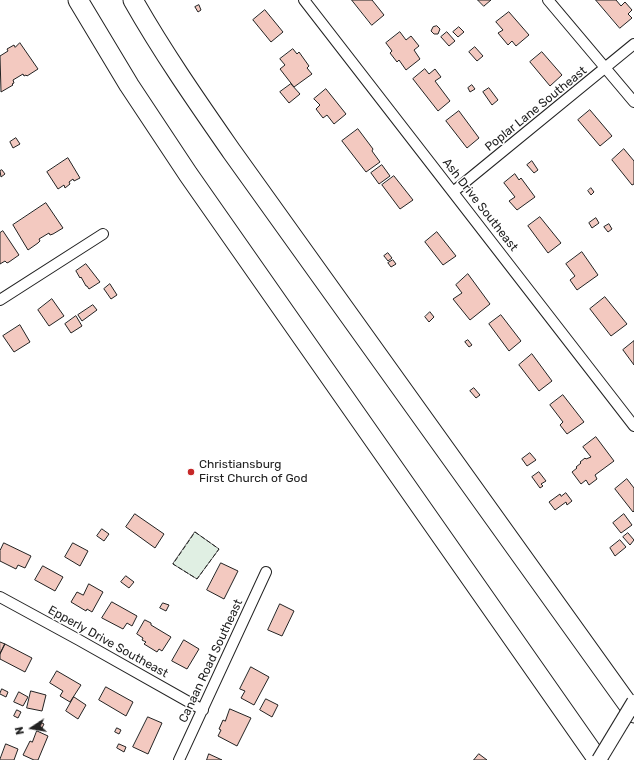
<!DOCTYPE html>
<html>
<head>
<meta charset="utf-8">
<style>
	body { margin:0 }
	#map { position:relative; width:634px; height:760px; overflow:hidden; background:#fff; font-family:Rubik,sans-serif }
	canvas { display:block }
	.north { position:absolute; left:12px; top:708px; width:40px; height:40px; -webkit-text-stroke:3px #fff; paint-order:stroke; rotate:258deg; font-size:11px; font-weight:700; line-height:16px; text-align:center; color:#222 }
	.north::after { content:''; display:block; margin:auto; width:14px; height:18px; background:#222; clip-path:polygon(50% 0,100% 100%,50% 72%,0 100%) }
</style>
</head>
<body>
<div id="map">
<canvas width="634" height="760"></canvas>
<div class="north">N</div>
</div>
<script>
const c = document.querySelector('canvas').getContext('2d');
c.lineJoin = 'round';
function fill(path, color) { c.fillStyle = color; c.fill(path, 'evenodd'); }
function trace(path, color, width, dash) { c.strokeStyle = color; c.lineWidth = width; c.lineCap = dash ? 'butt' : 'round'; c.setLineDash(dash || []); c.stroke(path); }
function label(font, color, halo, rows, align = 'center') {
  c.font = font + ' Rubik,sans-serif'; c.lineWidth = 3; c.setLineDash([]); c.textBaseline = 'middle'; c.strokeStyle = halo; c.fillStyle = color; for (const [text, x, y, turn = 0] of rows) {
    c.save(); c.translate(x, y); c.rotate((+turn || 0) * Math.PI / 180); c.textAlign = isNaN(turn) ? turn : align; if (halo) c.strokeText(text, 0, 0); c.fillText(text, 0, 0); c.restore();
  }
}
const green = new Path2D(`
	M195,532L219,549L197,579L173,564Z`);
const building = new Path2D(`
	M352,0H372L384,15L372,25Z
	M478,0H491L484,6Z
	M596,0H616L621,6L625,2L632,10L628,14L632,18L620,28Z
	M199,5L201,10L198,12L195,7Z
	M265,10L283,32L271,42L253,20Z
	M509,12L529,35L516,46L512,41L508,45L498,33L503,30L496,22Z
	M437,26L440,29L438,34H434L431,31L433,27Z
	M459,27L464,32L458,37L453,32Z
	M400,32L406,40L411,36L419,46L414,50L420,59L406,70L399,60L397,62L390,53L392,51L386,43Z
	M447,32L455,41L449,46L441,37Z
	M20,43L38,69L27,76L26,75L24,76L23,74L13,80L14,83L12,84L13,85L1,92L0,56L8,51L7,49L14,45L15,47Z
	M475,47L483,56L477,61L469,52Z
	M293,49L297,54L299,52L309,66L307,68L312,74L294,87L280,69L285,65L280,59Z
	M542,52L562,75L550,86L530,62Z
	M425,69L429,74L435,69L441,77L435,81L450,101L438,111L413,79Z
	M291,84L300,94L289,103L280,92Z
	M472,85L475,89L470,92L468,88Z
	M489,88L498,100L492,105L483,92Z
	M326,89L346,114L334,124L327,115L323,118L316,109L320,105L314,99Z
	M590,110L612,136L600,146L578,120Z
	M459,111L479,138L467,148L446,121Z
	M358,129L373,149L372,151L380,162L366,172L342,141Z
	M16,138L20,144L13,148L10,142Z
	M624,149L634,161V184L632,185L612,160Z
	M68,158L80,178L74,181L73,179L69,182L70,184L65,188L64,185L58,189L47,172Z
	M532,161L538,170L534,173L527,165Z
	M382,165L390,176L379,184L371,173Z
	M2,170L5,174L1,177L0,171Z
	M515,174L519,180L521,178L535,197L517,210L509,201L515,197L504,183Z
	M394,176L413,200L400,209L382,185Z
	M591,188L594,192L591,195L588,191Z
	M46,203L63,228L53,234L50,235L49,233L39,239L40,241L38,243L28,250L13,225Z
	M540,217L561,243L548,253L528,226Z
	M596,218L599,223L592,228L589,223Z
	M609,224L612,229L608,232L604,227Z
	M3,231L19,255L9,262L7,263L5,261L0,264V233Z
	M437,232L456,256L443,265L425,242Z
	M582,252L598,275L577,290L570,280L575,276L566,264Z
	M388,253L392,258L388,261L384,256Z
	M393,260L396,264L391,267L388,263Z
	M86,264L100,282L89,289L87,286H86L81,277L80,278L76,271Z
	M468,274L490,304L470,320L453,299L462,293L456,285Z
	M110,284L117,295L111,299L104,289Z
	M605,297L627,324L611,336L590,309Z
	M52,299L64,316L49,326L38,310Z
	M93,305L97,310L82,321L78,315Z
	M430,312L434,317L429,322L425,317Z
	M501,315L521,341L509,351L489,324Z
	M76,316L82,326L71,333L65,324Z
	M20,325L30,342L14,352L3,336Z
	M468,340L472,345L469,347L465,342Z
	M634,341V365L623,350Z
	M532,354L552,381L539,391L519,365Z
	M474,388L480,395L476,398L470,391Z
	M563,395L584,422L567,434L560,425L563,422L550,405Z
	M596,437L614,461L595,475L597,479L589,485L586,480L581,484L572,472L577,468L576,467L581,463L580,462L585,458L586,459L591,457L583,447Z
	M530,453L536,460L527,466L522,459Z
	M539,472L546,481L541,484L543,486L540,488L532,477Z
	M627,479L634,488V511L633,512L615,489Z
	M566,493L572,501L567,505L566,502L555,510L549,502L560,494L561,496Z
	M135,514L164,534L155,548L126,527Z
	M624,514L632,525L621,533L613,523Z
	M102,529L109,534L104,541L97,536Z
	M628,533L634,540L630,545L623,537Z
	M620,540L626,547L615,556L610,548Z
	M4,543L31,556L25,568L18,565L16,569L0,561V551Z
	M73,543L88,551L80,566L65,557Z
	M221,563L238,571L224,599L207,590Z
	M43,566L63,577L55,591L35,580Z
	M126,576L134,582L129,588L121,582Z
	M89,584L103,592L92,612L87,609L86,611L71,602L77,592L83,595Z
	M112,602L137,616L132,626L127,623L123,629L102,618Z
	M163,603L169,605L166,611L160,608Z
	M280,604L294,611L282,636L268,630Z
	M145,620L151,623V625L171,637L162,651L159,649L157,652L144,644L146,642L142,640L143,638L137,634Z
	M184,640L199,649L187,669L172,661Z
	M0,642L5,644L0,654Z
	M5,644L32,658L25,672L0,659V654Z
	M251,667L269,677L254,705L241,698L245,691L240,689Z
	M57,671L81,685L70,702L60,696L63,691L50,683Z
	M106,687L133,702L126,716L99,700Z
	M2,689L8,692L6,697L0,694Z
	M31,691L46,695L42,711L27,708Z
	M19,692L28,697L23,706L14,702Z
	M74,697L86,705L78,719L66,711Z
	M266,699L278,705L272,717L260,710Z
	M230,709L251,718L237,746L218,736L221,730L219,729L223,720L225,721Z
	M17,710L21,712L18,718L14,716Z
	M148,717L162,723L148,754L133,747Z
	M40,722L44,724L41,730L37,728Z
	M117,728L121,730L119,734L115,732Z
	M37,731L48,736L38,760H34L23,755L30,741L32,742Z
	M6,744L18,749L14,760H0Z
	M119,744L126,747L124,752L117,748Z
	M209,754L222,760H207Z
	M479,754L487,760H474Z`);
const street = new Path2D(`
	M304,0L634,426
	M548,0L634,102
	M453,192L634,44
	M0,300L103,234
	M0,597L79,640L203,710
	M179,760L266,572`);
const highway = new Path2D(`
	M78,0L129,85L188,174L598,760
	M133,0C163,53 198,103 232,152L634,713`);
const secondaryBridge = new Path2D(`
	M599,760L634,702`);
const fence = new Path2D(`
	M195,532L219,549L197,579L173,564Z`);
const markers = [
	[191,472,4,"#c62828"]
];
const streetNames = [
	["Poplar Lane Southeast",536,109,-39],
	["Ash Drive Southeast",480,205,52],
	["Epperly Drive Southeast",108,642,29],
	["Canaan Road Southeast",211,661,-65]
];
const poiNames = [
	["Christiansburg",199,465],
	["First Church of God",199,479]
];
fill(green, '#e0efe3');
trace(green, '#6f6f6f', 1);
fill(building, '#f3c9c0');
trace(building, '#222', 1);
trace(street, '#222', 12);
trace(highway, '#222', 21);
trace(street, '#fff', 10);
trace(highway, '#fff', 19);
trace(secondaryBridge, '#222', 16, []);
trace(secondaryBridge, '#fff', 14);
trace(fence, '#222', 1, [5, 2]);
for (const [x, y, r, color] of markers) { const dot = new Path2D(); dot.arc(x, y, r, 0, 2 * Math.PI); c.fillStyle = color; c.fill(dot); trace(dot, '#fff', 1.5); }
label('12px', '#222', '#fff', streetNames);
label('12px', '#222', '#fff', poiNames, 'left');
</script>
</body>
</html>
